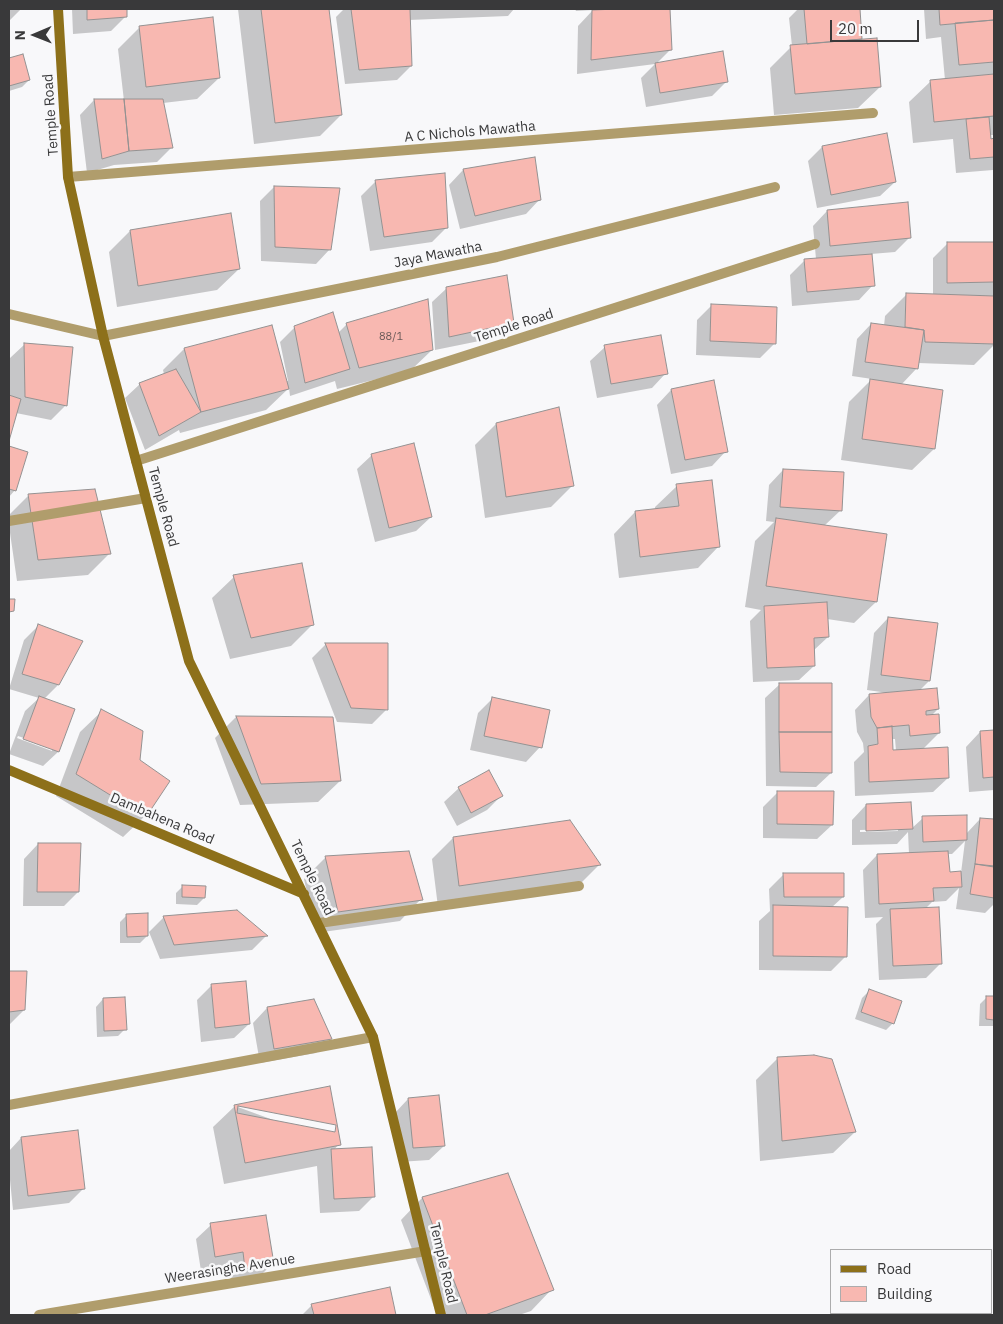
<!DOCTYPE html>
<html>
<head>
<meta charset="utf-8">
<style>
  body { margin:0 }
  #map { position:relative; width:1003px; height:1324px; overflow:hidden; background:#f8f8fa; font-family:"IBM Plex Sans",sans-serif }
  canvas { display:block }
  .frame { position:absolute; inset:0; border:10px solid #39393a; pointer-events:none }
  .legend { position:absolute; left:830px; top:1249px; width:162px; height:65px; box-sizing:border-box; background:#f8f8fa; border:1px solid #acacad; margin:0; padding:6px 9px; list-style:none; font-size:15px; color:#39393a }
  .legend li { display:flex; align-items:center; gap:10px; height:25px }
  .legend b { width:25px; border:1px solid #acacad }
  .north { position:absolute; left:10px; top:10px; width:50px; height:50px; -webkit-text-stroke:4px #f8f8fa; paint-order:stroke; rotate:269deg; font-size:14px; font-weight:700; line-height:20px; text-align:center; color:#39393a }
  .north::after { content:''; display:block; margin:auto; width:18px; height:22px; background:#39393a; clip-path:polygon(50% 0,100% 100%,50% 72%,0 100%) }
  .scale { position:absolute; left:830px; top:20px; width:89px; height:22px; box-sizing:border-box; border:2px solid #39393a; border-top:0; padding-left:6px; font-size:15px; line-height:18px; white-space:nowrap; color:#39393a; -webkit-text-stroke:4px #f8f8fa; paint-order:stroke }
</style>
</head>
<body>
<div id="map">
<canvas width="1003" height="1324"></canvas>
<div class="frame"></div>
<ul class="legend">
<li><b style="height:6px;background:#8d701a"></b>Road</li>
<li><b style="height:14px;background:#f8b8b1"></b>Building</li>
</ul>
<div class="north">N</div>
<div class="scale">20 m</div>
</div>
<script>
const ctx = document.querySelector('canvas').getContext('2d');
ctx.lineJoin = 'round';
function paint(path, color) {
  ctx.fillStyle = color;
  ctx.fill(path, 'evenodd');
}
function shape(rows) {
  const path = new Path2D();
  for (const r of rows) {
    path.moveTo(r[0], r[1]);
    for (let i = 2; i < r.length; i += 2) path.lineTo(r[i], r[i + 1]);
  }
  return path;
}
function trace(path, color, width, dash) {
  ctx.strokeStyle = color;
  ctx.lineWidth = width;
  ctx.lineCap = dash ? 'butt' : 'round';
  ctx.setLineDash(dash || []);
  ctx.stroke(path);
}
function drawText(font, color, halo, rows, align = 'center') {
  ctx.font = font + ' "IBM Plex Sans",sans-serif';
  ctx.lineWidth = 5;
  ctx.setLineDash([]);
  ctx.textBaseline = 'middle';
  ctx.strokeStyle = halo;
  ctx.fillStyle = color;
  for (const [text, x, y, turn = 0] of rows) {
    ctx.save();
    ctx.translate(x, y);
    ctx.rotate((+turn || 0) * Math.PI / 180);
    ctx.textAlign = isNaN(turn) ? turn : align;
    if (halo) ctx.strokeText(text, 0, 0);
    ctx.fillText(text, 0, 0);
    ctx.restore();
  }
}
paint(shape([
  [9,9,21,9,9,21],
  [72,9,125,9,126,16,111,31,73,34],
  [238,9,328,9,341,115,320,136,254,144],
  [344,9,514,9,508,16,409,20,411,66,397,80,345,84,336,17],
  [575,9,669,9,671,49,656,64,727,81,712,96,646,107,641,78,655,64,577,74,578,26,593,10,576,11],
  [798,9,858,9,861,38,859,41,880,87,858,108,774,115,770,68,792,46,789,18],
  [924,9,994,9,994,135,989,135,990,140,994,140,993,170,956,173,953,139,913,143,909,102,931,81,945,80,941,37,926,39],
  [140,27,219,78,197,99,163,103,172,147,157,162,114,165,87,173,80,115,94,100,124,101,118,49],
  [22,55,29,80,22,87,9,91,9,59],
  [822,147,895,182,880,196,817,208,808,161],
  [534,159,540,199,526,214,460,229,449,185,463,170],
  [376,181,447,227,432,242,370,251,361,196],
  [274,187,330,249,316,264,261,261,260,201],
  [827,211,910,237,895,252,871,254,873,285,859,300,792,306,790,275,805,260,816,259,813,226],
  [130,231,239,269,217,290,117,307,109,252],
  [994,243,994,345,974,365,918,363,917,368,901,385,934,449,912,470,841,460,849,402,872,379,852,376,857,339,871,324,884,326,885,316,906,295,933,296,933,258,947,244],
  [447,288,513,323,499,337,435,350,432,302],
  [712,305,774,344,760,358,696,355,697,320],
  [347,324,432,350,410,371,337,389,335,381,290,396,289,388,266,410,180,433,179,430,145,450,125,398,140,384,164,374,163,370,184,349,286,381,288,381,280,342,295,327,338,333],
  [25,344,66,405,51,420,16,413,9,436,10,358],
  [605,347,666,373,652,388,597,398,590,361],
  [671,390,726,451,712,466,671,474,657,405],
  [496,424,573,485,551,507,485,518,475,445],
  [9,448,27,453,15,490,9,497],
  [372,455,431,517,416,531,375,542,357,469],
  [783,470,841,510,824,526,876,602,854,623,827,619,828,637,813,651,814,666,799,680,753,682,750,621,761,610,745,607,755,541,774,522,766,521,769,485],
  [677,486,719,546,698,568,619,578,614,534,635,512,655,510,655,507],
  [29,495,109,554,88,575,17,581,9,526,9,515],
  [234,577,312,625,291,646,230,659,212,598],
  [888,618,929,681,919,691,938,709,931,716,939,733,923,749,948,778,933,792,855,796,854,762,864,752,863,743,857,732,855,710,869,695,888,693,867,690,874,633],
  [892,739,895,739,896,751,892,751],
  [38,626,58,685,44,699,73,709,58,752,43,766,9,754,25,711,39,698,9,689,24,640],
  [18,736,52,748,52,751,17,738],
  [326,644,386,710,372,724,337,722,312,658],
  [780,684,831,773,816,787,766,786,765,698],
  [492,699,540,747,526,762,470,750,478,713],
  [102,711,145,816,123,837,56,796,80,732],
  [236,717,332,718,340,781,318,802,240,805,215,738],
  [980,732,994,732,994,790,969,792,966,747],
  [459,788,501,796,487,810,457,826,444,802],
  [778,792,832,825,817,839,763,838,763,807],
  [910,804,911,829,923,818,966,834,980,819,994,821,994,904,985,913,956,909,959,888,946,901,932,902,925,909,940,964,926,978,879,980,876,924,883,917,865,918,863,870,877,855,909,854,908,832,897,844,852,845,852,820,866,805],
  [898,829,898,831,860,832,860,830],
  [965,841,961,873,949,873,947,854,952,854],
  [453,838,599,865,578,886,438,907,432,859],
  [38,844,78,892,64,906,23,906,24,859],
  [326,857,421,899,400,921,316,933,304,879],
  [784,874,843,897,831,908,846,956,831,971,759,970,759,921,770,911,769,889],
  [183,886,204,898,197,905,176,904,176,893],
  [237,911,266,936,252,950,160,959,149,932,164,917],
  [127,915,147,936,140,943,120,943,120,922],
  [9,972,25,972,24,1010,9,1025],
  [212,985,249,1024,234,1038,201,1042,197,1000],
  [869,991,893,1023,886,1030,855,1019,862,998],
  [987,997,994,998,994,1026,979,1026,980,1004],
  [103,999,125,1029,118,1036,97,1037,96,1007],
  [267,1008,330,1039,316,1053,260,1063,253,1023],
  [778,1058,855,1132,833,1153,760,1161,756,1080],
  [408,1099,444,1146,429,1160,399,1162,394,1114],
  [235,1106,339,1144,333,1151,374,1196,359,1211,320,1213,317,1166,224,1184,213,1127],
  [21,1138,83,1189,69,1203,13,1210,9,1170,9,1151],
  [422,1198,552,1289,531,1311,519,1315,437,1315,401,1220],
  [211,1225,272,1264,258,1278,231,1282,229,1266,201,1271,196,1239],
  [389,1289,395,1315,302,1315,312,1305]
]), '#0003');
const building = shape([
  [87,9,127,9,127,17,87,20,87,9],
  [261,9,329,9,342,115,275,123,261,9],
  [351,9,410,9,412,66,359,70,351,9],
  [618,9,670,9,672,50,591,60,592,10,618,9],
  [804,9,860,9,862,39,807,44,804,9],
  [939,9,994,9,994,20,940,25,939,9],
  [213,17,220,78,146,87,139,26,213,17],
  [994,20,994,62,959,65,955,23,994,20],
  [877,38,881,87,795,94,790,45,877,38],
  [723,51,728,82,660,93,655,63,723,51],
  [23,54,30,80,9,86,9,58,23,54],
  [994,74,994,116,934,122,930,80,994,74],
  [94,99,124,99,129,151,102,159,94,99],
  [124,99,163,99,173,148,129,151,124,99],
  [989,117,991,139,994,138,994,157,970,159,966,119,989,117],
  [887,133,896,182,831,195,822,146,887,133],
  [535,157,541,200,475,216,463,169,535,157],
  [445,173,448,228,384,237,375,180,445,173],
  [274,186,340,188,331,250,275,247,274,186],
  [908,202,911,238,830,246,827,210,908,202],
  [231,213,240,269,138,286,130,230,231,213],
  [947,242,994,242,994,282,947,283,947,242],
  [872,254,875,286,807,292,804,259,872,254],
  [507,275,514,323,449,337,446,287,507,275],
  [906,293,994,296,994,344,925,342,924,330,905,327,906,293],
  [428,299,433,350,359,368,346,323,428,299],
  [711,304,777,307,776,344,710,341,711,304],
  [333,312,350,369,305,383,294,326,333,312],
  [871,323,924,330,918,369,865,362,871,323],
  [272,325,289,389,201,412,184,348,272,325],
  [661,335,668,374,611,384,604,345,661,335],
  [24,343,73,347,67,406,25,397,24,343],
  [176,369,201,412,159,436,139,383,176,369],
  [870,379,943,390,935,449,862,439,870,379],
  [714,380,728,452,685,460,671,389,714,380],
  [9,395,21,399,9,441,9,395],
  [559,407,574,486,506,497,496,423,559,407],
  [414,443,432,517,389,528,371,454,414,443],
  [9,446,28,452,16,491,9,489,9,446],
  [783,469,844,472,842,511,780,507,783,469],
  [712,480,720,547,640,557,635,511,679,506,676,484,712,480],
  [95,489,111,554,38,560,28,494,95,489],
  [776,518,887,534,877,602,766,586,776,518],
  [302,563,314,625,251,638,233,575,302,563],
  [9,599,15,599,14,611,9,612,9,599],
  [827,602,829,637,814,638,815,666,767,668,764,606,827,602],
  [888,617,938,623,930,681,881,675,888,617],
  [38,624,83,641,59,685,22,674,38,624],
  [325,643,388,643,388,710,351,708,325,643],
  [779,683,832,683,832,732,779,732,779,683],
  [937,688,939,709,926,711,926,715,939,714,940,733,910,736,909,725,877,728,871,717,869,694,937,688],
  [39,696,75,709,59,752,23,739,39,696],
  [492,697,550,710,542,748,484,736,492,697],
  [101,709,143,731,140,760,170,781,146,817,76,774,101,709],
  [236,716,333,717,341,781,261,784,236,716],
  [892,726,893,750,948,747,949,778,869,782,868,746,878,744,877,728,892,726],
  [994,730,994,777,983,778,980,731,994,730],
  [779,732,832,732,832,773,780,772,779,732],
  [489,770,503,796,471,813,458,787,489,770],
  [777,791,834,791,833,825,777,824,777,791],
  [911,802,913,829,866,831,866,804,911,802],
  [967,815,967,840,923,842,922,816,967,815],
  [980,818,994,819,994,866,975,864,980,818],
  [570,820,601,865,459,886,453,837,570,820],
  [38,843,81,843,79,892,37,892,38,843],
  [409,851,423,900,338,912,325,856,409,851],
  [948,851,950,872,961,871,962,887,933,888,934,901,879,904,877,854,948,851],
  [975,864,994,867,994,898,970,894,975,864],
  [783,873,844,873,844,897,784,897,783,873],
  [182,885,206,886,205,898,182,897,182,885],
  [773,905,848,907,847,957,773,956,773,905],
  [939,907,942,964,893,966,890,909,939,907],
  [237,910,268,936,174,945,163,916,237,910],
  [148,913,148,936,127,937,126,914,148,913],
  [9,971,27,971,25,1010,9,1012,9,971],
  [246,981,250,1024,215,1028,211,984,246,981],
  [869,989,902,1001,894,1024,861,1012,869,989],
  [986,996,994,996,994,1020,986,1019,986,996],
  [125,997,127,1030,104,1031,103,998,125,997],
  [314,999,332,1039,274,1049,267,1007,314,999],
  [814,1055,832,1059,856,1132,782,1141,777,1057,814,1055],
  [330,1086,341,1145,245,1163,234,1105,330,1086],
  [439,1095,445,1146,413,1148,408,1098,439,1095],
  [238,1106,336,1125,335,1132,237,1113,238,1106],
  [78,1130,85,1189,28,1196,21,1137,78,1130],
  [372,1147,375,1197,334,1199,331,1149,372,1147],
  [508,1173,554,1290,485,1315,467,1315,422,1197,508,1173],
  [266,1215,274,1264,245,1269,243,1252,215,1257,210,1223,266,1215],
  [390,1287,396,1315,314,1315,311,1304,390,1287]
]);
paint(building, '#f8b8b1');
trace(building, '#949292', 1);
trace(shape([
  [68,177,873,113],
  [9,314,103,336,497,257,775,187],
  [136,461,815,244],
  [9,521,146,498],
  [319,923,579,886],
  [9,1105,373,1037],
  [39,1315,426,1251]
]), '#b09d6c', 10);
trace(shape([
  [58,9,68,177,103,336,189,661,373,1037,441,1315],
  [9,770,304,894]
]), '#8d701a', 10);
drawText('11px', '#695958', null, [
  ["88/1",391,337]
]);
drawText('14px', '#39393a', '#f8f8fa', [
  ["Temple Road",51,115,-94],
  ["A C Nichols Mawatha",470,132,-5],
  ["Jaya Mawatha",438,255,-11],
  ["Temple Road",514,326,-18],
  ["Temple Road",163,507,75],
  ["Dambahena Road",162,819,23],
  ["Temple Road",312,878,64],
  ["Temple Road",443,1263,77],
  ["Weerasinghe Avenue",230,1269,-9]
]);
</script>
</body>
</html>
